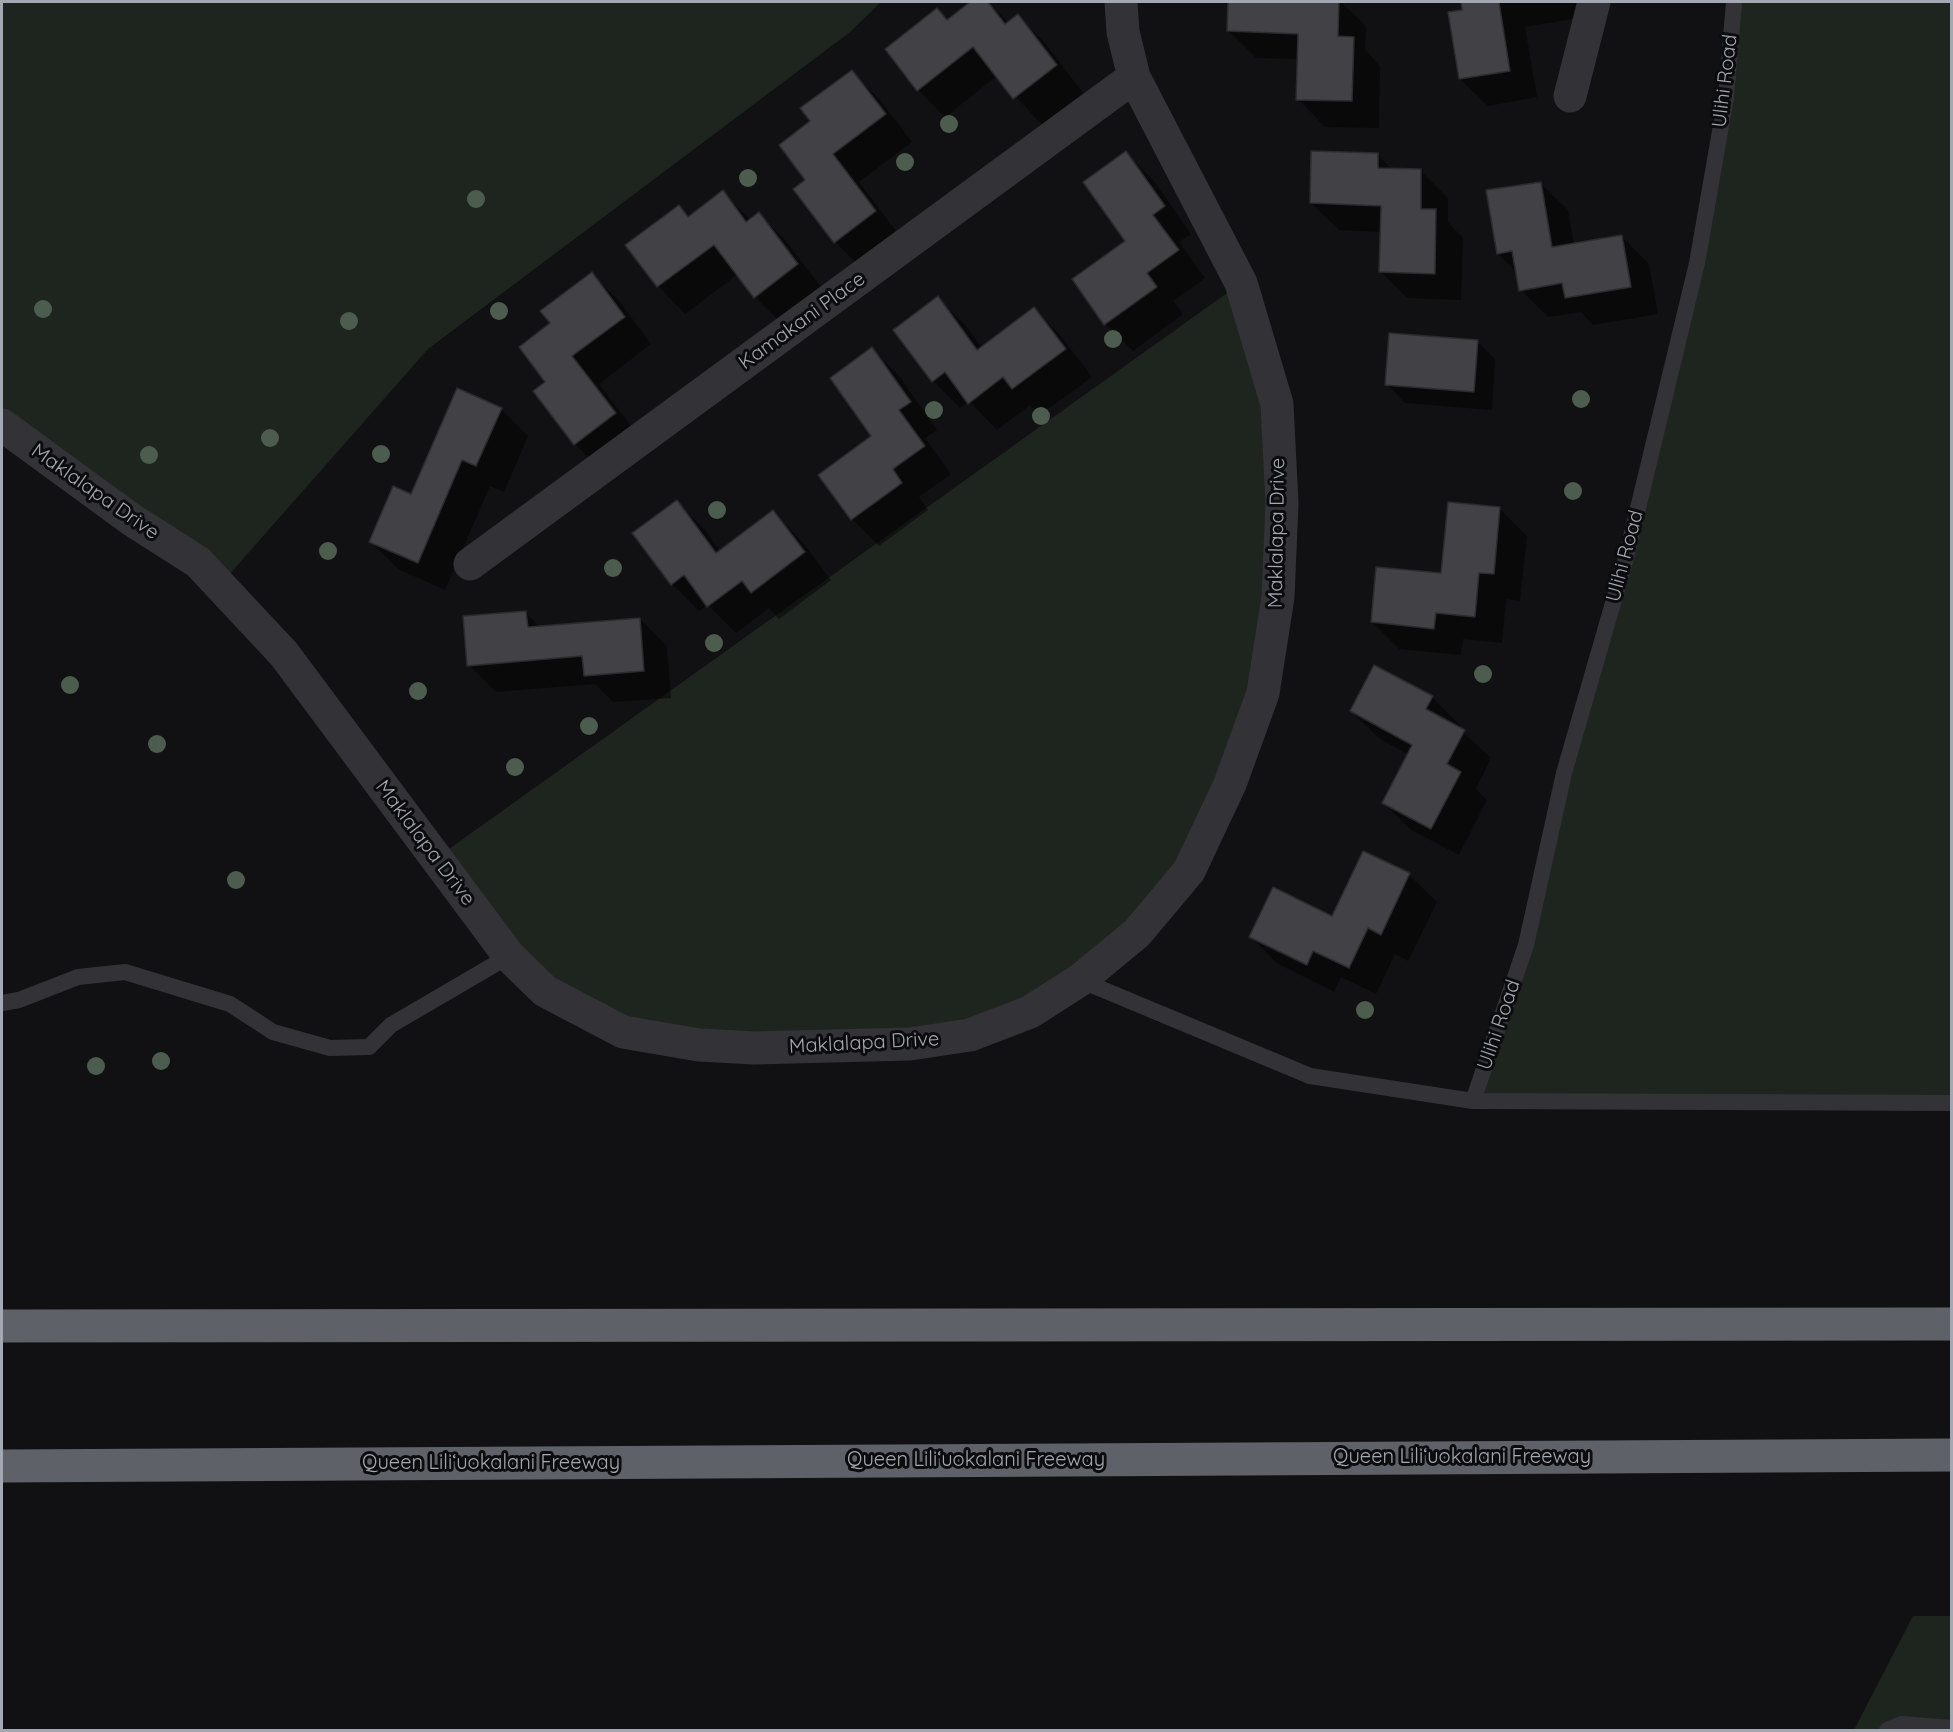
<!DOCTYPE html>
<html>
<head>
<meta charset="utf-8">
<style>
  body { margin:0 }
  #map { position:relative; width:1953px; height:1732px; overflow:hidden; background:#111113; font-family:Quicksand,sans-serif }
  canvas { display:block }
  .frame { position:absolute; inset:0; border:3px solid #a4a8b2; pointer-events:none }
</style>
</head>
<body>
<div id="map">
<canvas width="1953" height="1732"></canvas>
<div class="frame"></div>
</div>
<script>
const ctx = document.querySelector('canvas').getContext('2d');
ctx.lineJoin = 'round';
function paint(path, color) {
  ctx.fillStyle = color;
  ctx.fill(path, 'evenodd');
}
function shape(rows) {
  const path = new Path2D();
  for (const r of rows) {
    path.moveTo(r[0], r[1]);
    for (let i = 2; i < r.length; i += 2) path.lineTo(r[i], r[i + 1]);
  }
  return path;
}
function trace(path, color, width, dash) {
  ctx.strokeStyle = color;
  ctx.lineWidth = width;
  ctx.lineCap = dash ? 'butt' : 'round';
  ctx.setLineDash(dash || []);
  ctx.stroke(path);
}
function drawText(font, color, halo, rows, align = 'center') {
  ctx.font = font + ' Quicksand,sans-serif';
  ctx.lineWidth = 6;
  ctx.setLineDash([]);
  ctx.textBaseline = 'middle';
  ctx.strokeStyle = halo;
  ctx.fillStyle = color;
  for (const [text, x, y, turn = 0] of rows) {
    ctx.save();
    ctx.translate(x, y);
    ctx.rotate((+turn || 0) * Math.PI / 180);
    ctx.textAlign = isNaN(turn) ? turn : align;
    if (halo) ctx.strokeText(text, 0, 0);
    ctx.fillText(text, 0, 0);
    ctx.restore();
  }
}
paint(shape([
  [2,2,881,2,850,32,428,349,220,585,2,425],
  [1734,2,1951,2,1951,1103,1473,1101,1526,945,1697,263],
  [1241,283,1263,343,1278,597,1189,871,1030,1012,754,1048,580,1010,435,859],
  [1913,1616,1951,1616,1951,1730,1854,1730]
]), '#1e251f');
paint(shape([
  [973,2,988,2,1009,23,1018,16,1045,43,1083,93,1042,125,997,76,945,117,918,90,937,10,948,21],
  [1229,2,1341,2,1366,26,1365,50,1380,66,1379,128,1325,127,1298,99,1299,59,1256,58,1229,31],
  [1462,2,1588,2,1590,16,1525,27,1537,97,1488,106,1460,79],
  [852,72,879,99,912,142,859,182,902,239,862,269,835,242,807,180,812,121],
  [1126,153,1153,180,1191,234,1179,242,1205,278,1173,301,1183,314,1133,351,1106,324,1127,241],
  [1378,155,1393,170,1421,171,1448,198,1448,222,1463,238,1461,300,1407,298,1380,271,1381,232,1339,230,1311,203],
  [1540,183,1568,210,1574,245,1622,237,1649,264,1658,314,1593,325,1581,312,1548,317,1521,290,1518,273,1498,254],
  [723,192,751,221,759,214,786,241,824,291,782,324,755,297,738,274,685,314,658,286,627,245,679,207,689,217],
  [592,274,619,301,651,344,599,384,642,441,602,471,575,444,547,383,552,324],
  [938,298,965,325,982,348,1034,309,1061,336,1092,377,1040,415,1030,405,997,430,969,401,960,408,933,381],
  [1477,341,1495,359,1492,410,1405,403,1387,384],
  [872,349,899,376,937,430,925,438,951,474,919,497,928,510,879,546,852,519,873,436],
  [501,409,528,436,504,492,490,486,445,590,398,569,371,542,411,496],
  [677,502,704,529,720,551,773,512,800,539,831,580,779,619,769,608,736,633,708,605,699,611,672,584],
  [1499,508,1527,536,1520,601,1506,599,1502,643,1463,639,1461,655,1399,649,1372,622,1443,575],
  [526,613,540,627,640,619,667,646,671,698,613,702,595,684,496,692,469,665],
  [1374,667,1432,697,1460,725,1458,728,1491,758,1476,789,1487,800,1459,855,1411,830,1384,803,1409,755,1379,738,1351,711],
  [1363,853,1409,875,1437,902,1408,961,1395,954,1376,994,1341,977,1334,992,1278,964,1251,937,1333,918]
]), '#0007');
const building = shape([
  [970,2,988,2,1005,24,1018,14,1057,65,1013,99,973,47,917,91,885,49,937,8,947,20,970,2],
  [1228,2,1339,2,1338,36,1354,37,1352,101,1296,100,1298,34,1227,31,1228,2],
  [1461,2,1499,2,1510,71,1459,79,1448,12,1462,10,1461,2],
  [852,70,886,114,833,154,876,211,834,243,793,189,805,180,779,145,810,121,800,108,852,70],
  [1126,151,1165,206,1153,215,1179,250,1147,273,1157,287,1104,325,1072,279,1125,241,1083,182,1126,151],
  [1311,151,1378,153,1378,168,1421,169,1421,209,1436,209,1435,274,1379,272,1381,206,1310,203,1311,151],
  [1541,182,1552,247,1622,235,1631,287,1565,298,1562,283,1519,291,1512,251,1497,254,1486,190,1541,182],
  [723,190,746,222,759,212,798,264,754,298,714,245,657,287,625,245,679,205,688,217,723,190],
  [592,272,625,317,572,356,616,413,574,445,533,391,545,382,519,347,550,323,540,311,592,272],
  [938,296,977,350,1034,307,1066,349,1012,389,1003,377,968,404,945,372,932,382,893,330,938,296],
  [1389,333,1478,340,1474,392,1385,385,1389,333],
  [872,347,911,402,899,410,925,446,893,469,902,483,851,520,818,475,871,436,830,378,872,347],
  [457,388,502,408,476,466,462,460,418,563,369,542,393,486,411,494,457,388],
  [677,500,716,553,773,510,805,552,751,593,742,581,707,607,684,575,671,585,632,533,677,500],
  [1448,502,1500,507,1494,574,1479,573,1475,617,1436,613,1434,629,1371,622,1376,567,1441,573,1448,502],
  [526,611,528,627,640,618,644,671,584,676,582,656,467,666,463,616,526,611],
  [1374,665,1433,696,1426,709,1465,730,1447,764,1461,772,1431,829,1382,803,1412,745,1350,711,1374,665],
  [1363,851,1410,873,1381,935,1368,928,1349,968,1313,951,1307,965,1249,937,1273,887,1332,916,1363,851]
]);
paint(building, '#414146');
trace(building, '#2c2b2e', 1.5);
trace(shape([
  [1080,980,1310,1076,1473,1101,1952,1103],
  [2,1003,19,1000,78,977,125,972,230,1004,273,1032,330,1048,369,1047,391,1025,509,956],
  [1473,1101,1526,945,1564,773,1626,558,1697,263,1726,97,1734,2],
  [1887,1730,1902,1724,1952,1728]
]), '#333337', 16);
trace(shape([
  [1570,96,1594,2],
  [2,425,132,520,198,562,284,654,509,956,545,991,623,1032,699,1045,754,1048,910,1044,970,1035,1030,1012,1080,980,1137,933,1189,871,1230,784,1263,693,1278,597,1282,503,1277,404,1241,283,1134,77,1123,32,1121,2],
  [470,564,1134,77]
]), '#333337', 33);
trace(shape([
  [2,1326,1952,1324],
  [2,1466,1952,1455]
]), '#5f6168', 33);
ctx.fillStyle = '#4c5d4f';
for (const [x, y] of [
  [949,124],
  [905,162],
  [748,178],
  [476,199],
  [43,309],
  [499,311],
  [349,321],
  [1113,339],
  [1581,399],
  [934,410],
  [1041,416],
  [270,438],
  [381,454],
  [149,455],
  [1573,491],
  [717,510],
  [328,551],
  [613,568],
  [714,643],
  [1483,674],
  [70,685],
  [418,691],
  [589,726],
  [157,744],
  [515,767],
  [236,880],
  [1365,1010],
  [161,1061],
  [96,1066]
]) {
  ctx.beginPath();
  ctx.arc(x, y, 9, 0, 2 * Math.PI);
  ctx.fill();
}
drawText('20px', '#a4a8b2', '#0c0c0e', [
  ["Ulihi Road",1725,81,-83],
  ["Kamakani Place",802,321,-36],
  ["Maklalapa Drive",95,492,35],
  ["Maklalapa Drive",1277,533,-89],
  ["Ulihi Road",1625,556,-75],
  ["Maklalapa Drive",425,843,53],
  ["Ulihi Road",1499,1025,-71],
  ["Maklalapa Drive",864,1043,-3],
  ["Queen Liliʻuokalani Freeway",1462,1457],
  ["Queen Liliʻuokalani Freeway",976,1460],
  ["Queen Liliʻuokalani Freeway",491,1463]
]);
</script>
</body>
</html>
